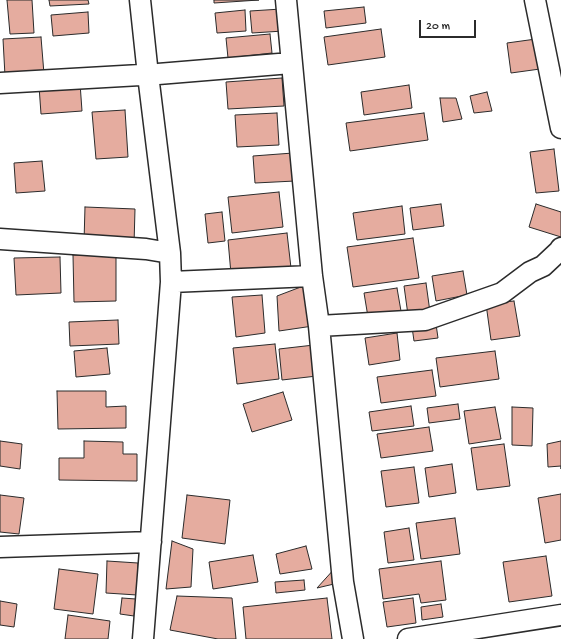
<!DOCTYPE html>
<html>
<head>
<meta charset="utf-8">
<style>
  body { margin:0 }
  #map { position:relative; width:561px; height:639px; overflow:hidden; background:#fff; font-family:"Gochi Hand",sans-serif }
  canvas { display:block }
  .scale { position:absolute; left:419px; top:20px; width:57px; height:18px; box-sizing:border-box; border:2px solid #2b2b2b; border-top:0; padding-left:5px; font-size:12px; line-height:14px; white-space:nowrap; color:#2b2b2b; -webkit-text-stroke:3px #fff; paint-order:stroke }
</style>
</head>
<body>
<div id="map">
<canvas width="561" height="639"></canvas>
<div class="scale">20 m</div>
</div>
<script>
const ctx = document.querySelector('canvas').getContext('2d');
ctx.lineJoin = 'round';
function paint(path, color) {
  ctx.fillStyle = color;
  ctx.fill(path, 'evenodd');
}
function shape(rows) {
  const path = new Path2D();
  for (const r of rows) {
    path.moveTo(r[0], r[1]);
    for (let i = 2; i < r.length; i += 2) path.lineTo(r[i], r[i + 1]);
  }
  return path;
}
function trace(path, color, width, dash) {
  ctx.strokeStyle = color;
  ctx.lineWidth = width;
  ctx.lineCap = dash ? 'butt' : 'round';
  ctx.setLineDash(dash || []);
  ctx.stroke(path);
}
const building = shape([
  [7,0,32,0,34,33,10,34,7,0],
  [49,0,88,0,89,4,50,6,49,0],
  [214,0,259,0,214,3,214,0],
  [364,7,366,23,326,28,324,11,364,7],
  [297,8,299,30,252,33,250,11,297,8],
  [245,10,246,31,217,33,215,13,245,10],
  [88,12,89,33,53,36,51,15,88,12],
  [381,29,385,57,328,65,324,37,381,29],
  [270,34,272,53,228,58,226,38,270,34],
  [41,37,44,74,5,76,3,39,41,37],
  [536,39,540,69,511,73,507,43,536,39],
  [282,78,284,106,228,109,226,82,282,78],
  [80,83,82,111,41,114,39,86,80,83],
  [409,85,412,108,364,115,361,92,409,85],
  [487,92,492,111,474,113,470,96,487,92],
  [440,98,456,98,462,119,443,122,440,98],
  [125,110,128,157,96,159,92,112,125,110],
  [277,113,279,145,237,147,235,115,277,113],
  [424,113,428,140,350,151,346,123,424,113],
  [554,149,559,191,536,193,530,152,554,149],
  [293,153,295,181,255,183,253,156,293,153],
  [42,161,45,191,16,193,14,163,42,161],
  [279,192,283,227,232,233,228,197,279,192],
  [441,204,444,226,413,230,410,208,441,204],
  [536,204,561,212,561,237,529,227,536,204],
  [402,206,405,234,357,240,353,213,402,206],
  [85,207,135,209,134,245,84,242,85,207],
  [222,212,225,241,208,243,205,214,222,212],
  [287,233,291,268,231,274,228,240,287,233],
  [413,238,419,278,353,287,347,247,413,238],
  [73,255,116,255,116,301,74,302,73,255],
  [60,257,61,293,16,295,14,258,60,257],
  [463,271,467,295,436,301,432,276,463,271],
  [426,283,430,312,408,315,404,286,426,283],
  [306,285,313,326,279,331,277,296,306,285],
  [397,288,401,311,368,317,364,293,397,288],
  [262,295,265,333,236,337,232,297,262,295],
  [514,301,520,336,491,340,486,304,514,301],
  [118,320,119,344,70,346,69,322,118,320],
  [436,324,438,338,414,341,412,327,436,324],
  [397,333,400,360,369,365,365,338,397,333],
  [275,344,279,379,237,384,233,348,275,344],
  [314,345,317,376,282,380,279,349,314,345],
  [107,348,110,374,76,377,74,351,107,348],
  [495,351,499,379,440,387,436,358,495,351],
  [432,370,436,396,381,403,377,377,432,370],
  [57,391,106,391,106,407,126,406,126,428,58,429,57,391],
  [283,392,292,420,252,432,243,404,283,392],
  [458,404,460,419,429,423,427,408,458,404],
  [411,406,414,426,372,431,369,412,411,406],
  [495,407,501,439,469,444,464,411,495,407],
  [512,407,533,408,532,446,512,445,512,407],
  [429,427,433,451,381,458,377,434,429,427],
  [0,441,22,444,20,469,0,466,0,441],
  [84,441,123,442,123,454,137,454,137,481,59,480,59,458,84,458,84,441],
  [561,441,561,469,561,466,548,467,547,444,561,441],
  [504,444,510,486,477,490,471,448,504,444],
  [452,464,456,493,429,497,425,468,452,464],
  [414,467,419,503,386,507,381,471,414,467],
  [561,494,561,540,545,543,538,498,561,494],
  [0,495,24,498,19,534,0,532,0,495],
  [187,495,230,500,225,544,182,538,187,495],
  [455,518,460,554,421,559,416,523,455,518],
  [409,528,414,560,388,563,384,532,409,528],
  [172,541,193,549,191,587,166,589,172,541],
  [306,546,312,569,280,574,276,554,306,546],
  [253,555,258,582,213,589,209,562,253,555],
  [546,556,552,596,509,602,503,562,546,556],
  [107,561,138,563,137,595,106,593,107,561],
  [441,561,446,600,421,603,419,594,383,599,379,569,441,561],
  [336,567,334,584,317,588,336,567],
  [59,569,98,574,93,614,54,609,59,569],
  [304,580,305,590,276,593,275,582,304,580],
  [177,596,232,598,236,639,218,639,170,630,177,596],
  [122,598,136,599,134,616,120,614,122,598],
  [327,598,332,639,246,639,243,607,327,598],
  [413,598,416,623,387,627,383,602,413,598],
  [0,601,17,604,14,627,0,625,0,601],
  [441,604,443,617,422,620,421,607,441,604],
  [68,615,110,621,108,639,65,639,68,615]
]);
paint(building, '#e5ac9f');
trace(building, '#2b2b2b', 1);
const minor = shape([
  [140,0,148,75,170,253,171,282,143,639],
  [286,0,312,276,319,326,343,582,353,639],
  [535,0,561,128],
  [0,83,158,74,291,63],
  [0,239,146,249,170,253],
  [171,282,312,276],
  [319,326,425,320,502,293,530,272,543,266,559,251,561,248],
  [0,547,151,542],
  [408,639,561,615]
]);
trace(minor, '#2b2b2b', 23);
trace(minor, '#fff', 20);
</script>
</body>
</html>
